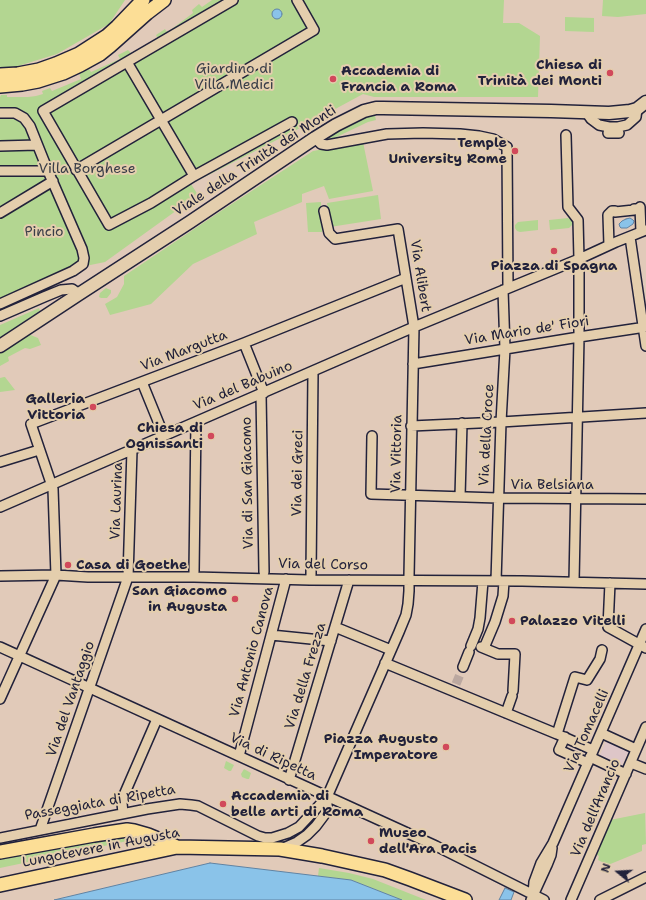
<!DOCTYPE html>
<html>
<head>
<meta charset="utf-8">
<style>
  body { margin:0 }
  #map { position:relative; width:646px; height:900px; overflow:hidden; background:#e1cab9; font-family:"Shantell Sans",sans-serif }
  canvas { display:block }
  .north { position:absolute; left:598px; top:852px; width:40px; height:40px; -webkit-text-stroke:3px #e4cead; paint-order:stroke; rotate:288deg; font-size:11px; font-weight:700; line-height:16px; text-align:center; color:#22223b }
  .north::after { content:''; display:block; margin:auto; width:14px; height:18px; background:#22223b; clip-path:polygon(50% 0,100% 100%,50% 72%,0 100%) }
</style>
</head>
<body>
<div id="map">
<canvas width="646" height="900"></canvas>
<div class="north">N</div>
</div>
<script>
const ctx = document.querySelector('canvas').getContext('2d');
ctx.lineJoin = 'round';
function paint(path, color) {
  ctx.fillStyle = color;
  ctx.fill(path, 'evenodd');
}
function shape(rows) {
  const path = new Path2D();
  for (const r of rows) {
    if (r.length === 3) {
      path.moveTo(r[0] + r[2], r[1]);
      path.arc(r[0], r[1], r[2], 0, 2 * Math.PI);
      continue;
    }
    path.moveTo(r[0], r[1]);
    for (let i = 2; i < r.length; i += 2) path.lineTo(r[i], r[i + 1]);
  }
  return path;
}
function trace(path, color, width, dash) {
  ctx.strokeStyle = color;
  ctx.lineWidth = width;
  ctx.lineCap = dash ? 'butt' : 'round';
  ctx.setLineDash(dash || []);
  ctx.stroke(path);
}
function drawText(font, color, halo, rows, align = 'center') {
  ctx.font = font + ' "Shantell Sans",sans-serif';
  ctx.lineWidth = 4;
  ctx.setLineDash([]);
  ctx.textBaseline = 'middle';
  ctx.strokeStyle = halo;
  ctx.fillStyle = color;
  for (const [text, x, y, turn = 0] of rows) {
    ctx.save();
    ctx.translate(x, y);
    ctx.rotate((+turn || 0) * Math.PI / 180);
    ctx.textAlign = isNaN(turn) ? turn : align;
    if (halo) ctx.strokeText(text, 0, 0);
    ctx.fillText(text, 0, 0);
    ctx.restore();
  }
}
paint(shape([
  [606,741,629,751,621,767,599,757]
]), '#dec6c8');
paint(shape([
  [0,0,125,0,109,24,57,54,15,67,0,67],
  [212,0,504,0,503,23,519,23,540,36,538,97,374,97,363,94,302,127,191,184,198,195,105,262,66,270,0,300,0,97,1,95,7,95,7,97,28,97,36,96,43,94,42,91,50,88,52,91,81,79,79,73,89,69,91,72,120,59,118,55,128,50,131,53,158,39,156,35,165,29,166,31,169,31,193,13,192,10,199,4,202,7],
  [603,0,646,0,646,14,618,17,602,16],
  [565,17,594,18,594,32,565,31],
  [374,112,376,120,368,122,326,142,323,141,321,137],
  [363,142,373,191,329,199,324,186,302,194,302,202,254,222,257,234,193,264,151,304,110,315,105,304,117,297,124,284,124,276,221,211,313,151],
  [378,195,381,219,330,227,327,203],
  [321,202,322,232,308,232,306,203],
  [568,218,571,220,572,222,572,225,569,228,550,230,549,220],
  [538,220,538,230,520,232,517,231,515,228,515,225,518,222],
  [106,288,108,289,111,290,111,293,107,298,101,298,99,297,100,293],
  [39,308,40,311,0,338,0,325],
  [28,334,38,338,41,345,30,349,25,348,8,357,9,361,0,366,0,353],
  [4,377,5,377,15,390,0,392,0,378],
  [226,761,234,765,231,771,229,771,224,768],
  [244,769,251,773,249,779,247,779,242,777,241,774],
  [645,813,646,844,642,845,642,851,608,865,598,860,599,856,595,854,610,820],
  [134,833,137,839,0,868,0,854],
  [319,868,349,873,373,879,426,900,402,900,351,880,318,876]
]), '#b3d691');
const water = shape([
  [277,14,5],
  [626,219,630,218,633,220,634,221,633,224,627,228,621,228,620,227,619,224,622,221,626,219],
  [210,863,351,880,402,900,54,900,210,863],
  [505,888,514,892,511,900,499,900,505,888]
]);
paint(water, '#8ac3e9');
trace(water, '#6083a3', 1);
trace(shape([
  [456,684,463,667]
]), '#bba8a0', 9, [9, 4.5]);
const street = shape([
  [233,0,43,111,109,225,151,203,194,176,292,122],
  [127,62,194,176],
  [586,112,591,119,599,125,609,127,618,127,627,125,636,117,637,109],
  [0,113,15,113,24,118,30,126,48,171,82,249,84,258,83,264,73,271,0,304],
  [608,133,619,133],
  [566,135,568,207,578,220,579,259,579,337,574,582],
  [315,138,321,144,327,145,387,134,423,133,460,134,479,136,493,139,507,147,508,288],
  [0,146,37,145],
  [76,170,314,30,297,0],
  [0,171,48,171],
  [640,207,641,232],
  [0,213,53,181],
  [630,237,646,346],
  [609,245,608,215,612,211,615,211,615,212,634,210,634,209,636,209,640,212],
  [0,316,44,297,61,290,72,289,79,294],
  [244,343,264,393],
  [413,364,579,337,646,327],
  [142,382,164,436],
  [261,394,264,572],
  [411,426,501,422,646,413],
  [372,436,371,494,498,498,646,499],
  [0,462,39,450],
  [460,497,462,423],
  [0,507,414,327,579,259,616,242,646,230],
  [194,572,196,422],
  [311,575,313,372],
  [0,576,56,575,88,577,194,577,310,580,522,581,646,584],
  [496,581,501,422,505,349,503,290],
  [610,583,608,627,646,648],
  [335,627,391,650],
  [271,635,331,641],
  [471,646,478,629,480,618,483,581],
  [0,647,436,846,544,900],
  [481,647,498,654,515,654,513,691],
  [484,648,495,622,503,596,504,581],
  [385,663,557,734,593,750],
  [463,667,469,652],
  [0,699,56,575,53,489,31,424,244,343,406,278],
  [506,713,512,696],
  [601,733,636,749],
  [557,734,575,677,587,680,600,659,602,650],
  [565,737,559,750,588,763],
  [239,756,286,579],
  [590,757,626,774],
  [631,763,646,769],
  [289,780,349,580],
  [123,813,122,803,124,795,157,719],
  [40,830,128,577,132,450],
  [0,838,147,809,180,804,191,805,198,806,258,836,265,838,272,838,288,833,299,827,327,797,399,632,406,615,408,604,409,591,409,576,414,327,398,229,335,239,329,233,324,211],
  [281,849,297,842,307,835,316,826,325,814,327,806,327,797],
  [533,894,534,882,541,863,553,843,646,629],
  [531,900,547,865,551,855,552,848],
  [571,900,646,727],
  [600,900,646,877]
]);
const secondary = shape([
  [0,346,79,294,190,222,315,138,336,125,364,111,376,108,383,108,551,111,609,113,630,111,637,109,646,102]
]);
const primary = shape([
  [0,75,18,74,39,70,56,64,79,54,107,36,117,27,143,0],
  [0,86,22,84,38,81,63,73,80,65,100,54,110,46,147,13,164,0],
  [0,852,94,835,127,830,134,831,148,835,177,847],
  [0,885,177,847,280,849,322,856,385,870,410,879,465,900]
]);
trace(street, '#22223b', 12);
trace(secondary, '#22223b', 15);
trace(primary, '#22223b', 16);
trace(street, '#e4cead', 9);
trace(secondary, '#e4cead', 12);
trace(primary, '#fcde96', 13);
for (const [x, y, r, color] of [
  [610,73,4,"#d1495b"],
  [333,79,4,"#d1495b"],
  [515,151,4,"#d1495b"],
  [554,251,4,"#d1495b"],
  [93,407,4,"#d1495b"],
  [211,436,4,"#d1495b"],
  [68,565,4,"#d1495b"],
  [235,599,4,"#d1495b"],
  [512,621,4,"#d1495b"],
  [446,747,4,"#d1495b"],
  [223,804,4,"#d1495b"],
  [371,841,4,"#d1495b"]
]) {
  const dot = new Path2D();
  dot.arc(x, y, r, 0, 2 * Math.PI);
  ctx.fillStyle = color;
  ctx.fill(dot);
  trace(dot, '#e4cead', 1.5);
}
drawText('bold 14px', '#22223b', '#e4cead', [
  ["Chiesa di",602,65],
  ["Trinità dei Monti",602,81],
  ["Accademia di",341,71,"left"],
  ["Francia a Roma",341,87,"left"],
  ["Temple",507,143],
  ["University Rome",507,159],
  ["Piazza di Spagna",554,266,"center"],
  ["Galleria",85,399],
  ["Vittoria",85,415],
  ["Chiesa di",203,428],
  ["Ognissanti",203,444],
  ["Casa di Goethe",76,565,"left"],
  ["San Giacomo",227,591],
  ["in Augusta",227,607],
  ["Palazzo Vitelli",520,621,"left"],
  ["Piazza Augusto",438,739],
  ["Imperatore",438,755],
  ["Accademia di",231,796,"left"],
  ["belle arti di Roma",231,812,"left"],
  ["Museo",379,833,"left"],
  ["dell'Ara Pacis",379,849,"left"]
], 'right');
drawText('14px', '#383d48', '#e4cead', [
  ["Giardino di",234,69],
  ["Villa Medici",234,85],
  ["Villa Borghese",87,169],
  ["Pincio",44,232]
]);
drawText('14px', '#22223b', '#e4cead', [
  ["Viale della Trinità dei Monti",255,161,-33],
  ["Via Alibert",420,276,81],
  ["Via Mario de' Fiori",527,331,-9],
  ["Via Margutta",184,351,-21],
  ["Via del Babuino",243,386,-23],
  ["Via della Croce",487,435,-87],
  ["Via Vittoria",397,454,-89],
  ["Via dei Greci",298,473,-89],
  ["Via di San Giacomo",248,483,-91],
  ["Via Belsiana",552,485],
  ["Via Laurina",117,501,-88],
  ["Via del Corso",323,565,1],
  ["Via Antonio Canova",252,652,-75],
  ["Via della Frezza",306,676,-73],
  ["Via del Vantaggio",71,699,-71],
  ["Via Tomacelli",587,731,-66],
  ["Via di Ripetta",273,757,25],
  ["Passeggiata di Ripetta",100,803,-10],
  ["Via dell'Arancio",596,808,-67],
  ["Lungotevere in Augusta",101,848,-11]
]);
</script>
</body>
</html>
